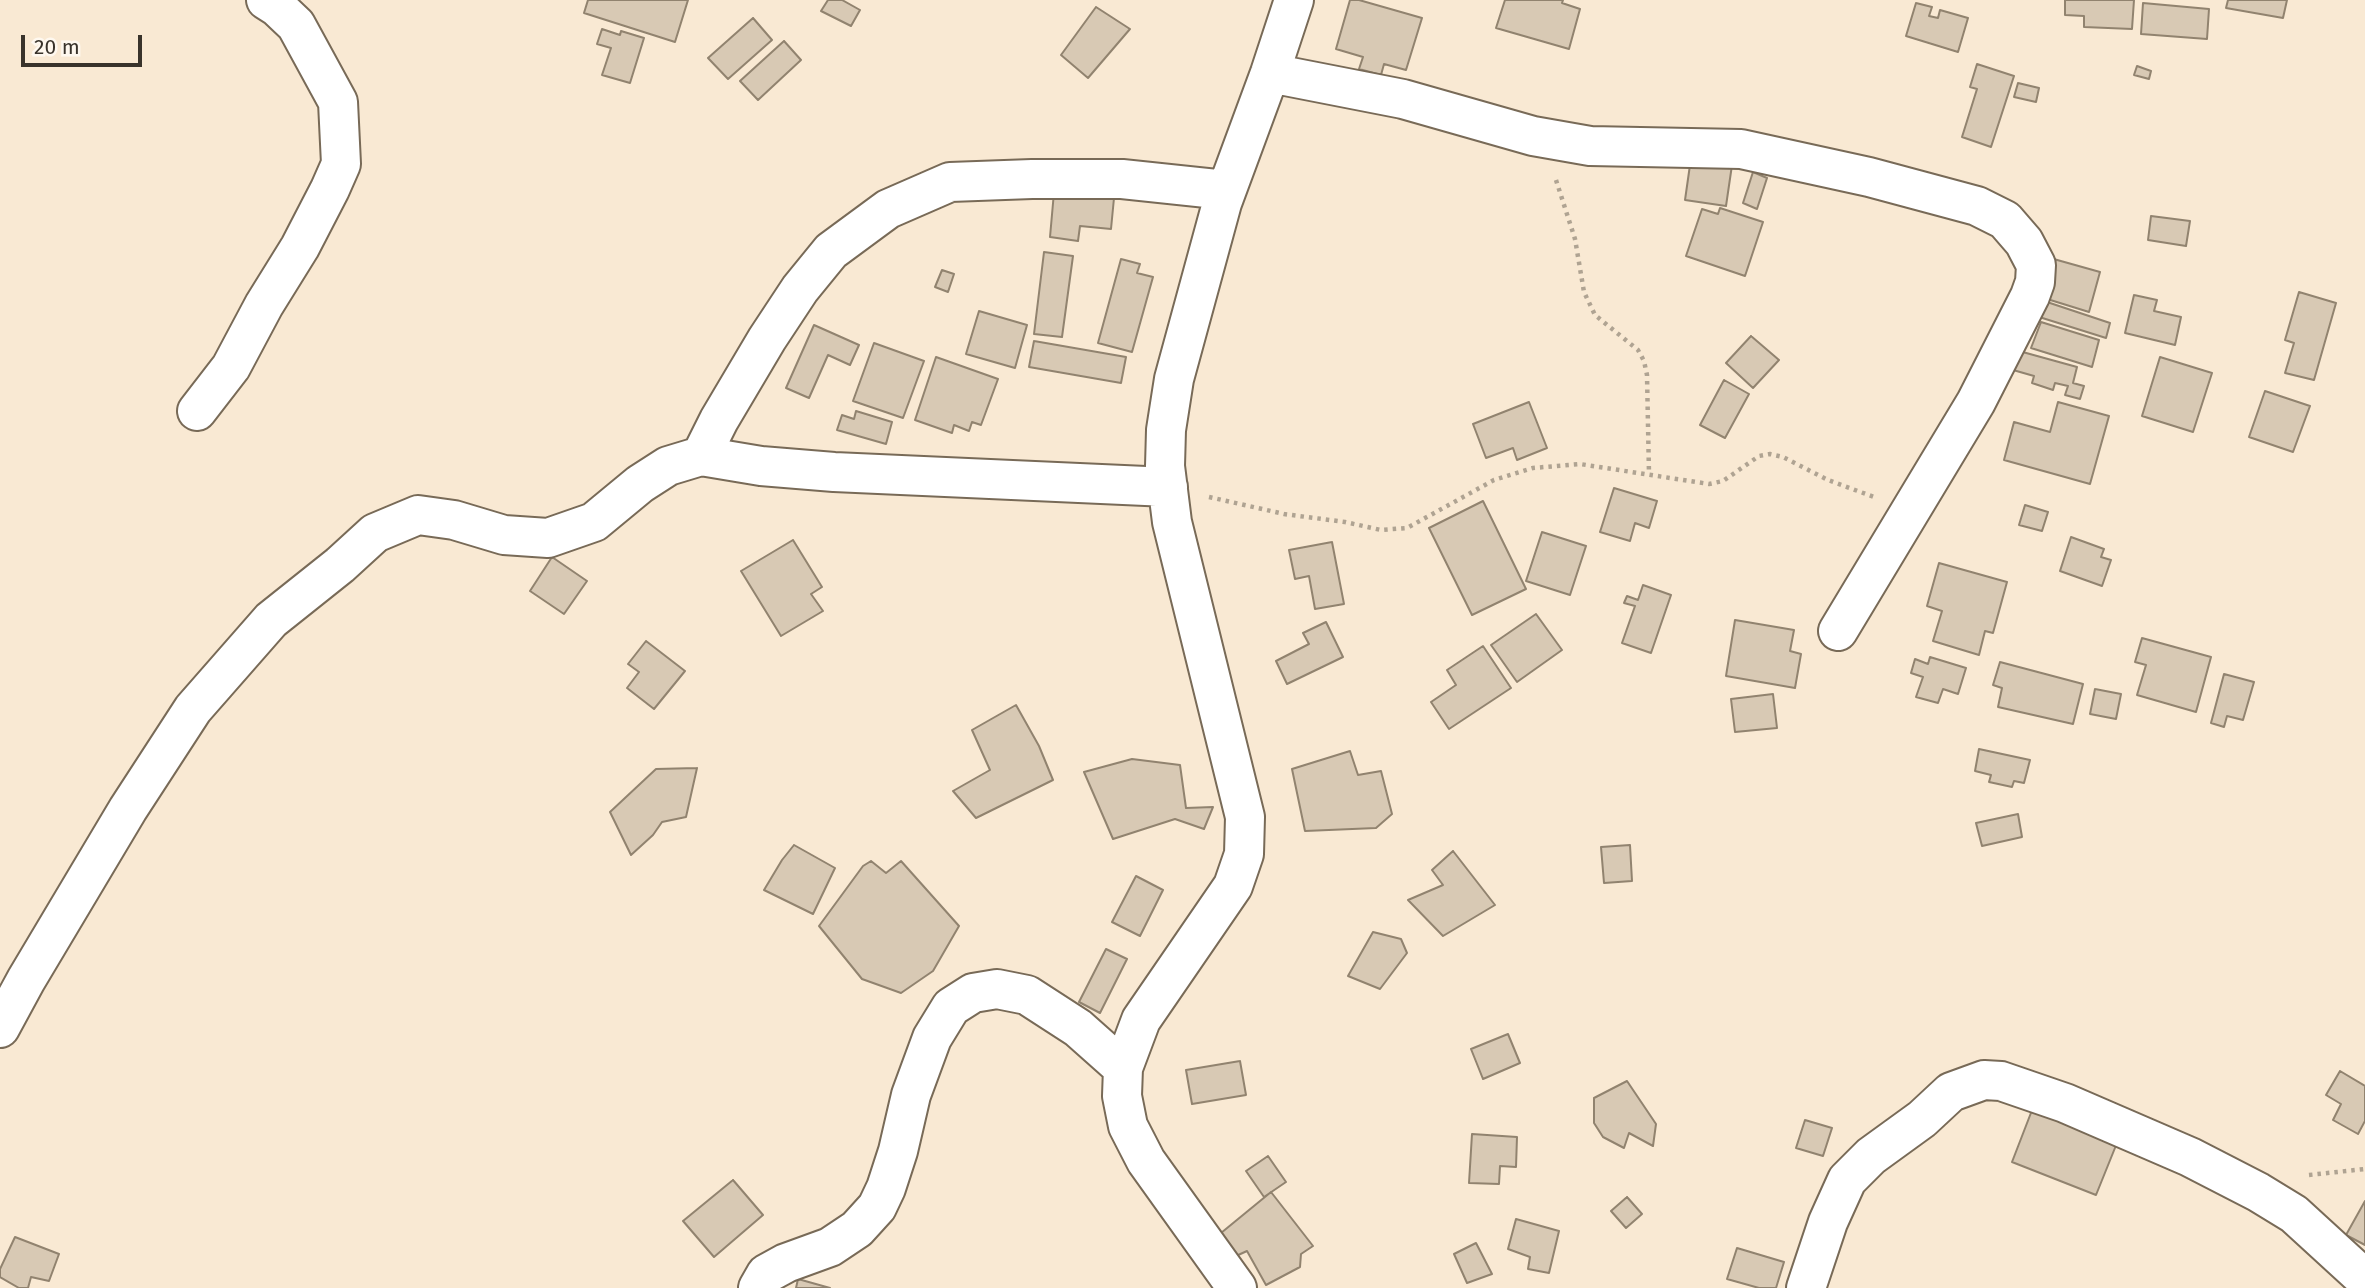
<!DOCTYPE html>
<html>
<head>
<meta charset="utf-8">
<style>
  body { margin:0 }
  #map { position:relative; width:2365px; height:1288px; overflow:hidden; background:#f9e9d3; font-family:"Fira Sans",sans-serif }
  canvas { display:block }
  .scale { position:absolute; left:21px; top:35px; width:121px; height:32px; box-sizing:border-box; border:4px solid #39332b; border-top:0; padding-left:9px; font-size:21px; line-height:24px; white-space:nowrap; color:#39332b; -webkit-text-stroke:5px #fef8ef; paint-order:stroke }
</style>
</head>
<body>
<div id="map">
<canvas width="2365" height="1288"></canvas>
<div class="scale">20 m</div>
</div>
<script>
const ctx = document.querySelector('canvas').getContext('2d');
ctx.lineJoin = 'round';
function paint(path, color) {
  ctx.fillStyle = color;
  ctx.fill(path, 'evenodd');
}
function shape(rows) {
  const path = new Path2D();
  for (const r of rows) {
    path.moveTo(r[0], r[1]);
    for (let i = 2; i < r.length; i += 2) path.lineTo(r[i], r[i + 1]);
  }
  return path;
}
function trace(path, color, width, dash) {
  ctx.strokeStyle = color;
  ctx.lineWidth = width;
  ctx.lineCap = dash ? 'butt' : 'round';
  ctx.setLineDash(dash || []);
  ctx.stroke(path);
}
const building = shape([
  [588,0,688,0,675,42,584,13,588,0],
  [828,0,842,0,860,10,851,26,821,11,828,0],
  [1350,0,1359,0,1422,18,1406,70,1384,64,1381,75,1359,69,1363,57,1336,49,1350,0],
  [1505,0,1563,0,1562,3,1580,9,1569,49,1496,28,1505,0],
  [2065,0,2134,0,2132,29,2084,27,2084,16,2065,15,2065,0],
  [2228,0,2287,0,2283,18,2226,8,2228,0],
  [1916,3,1932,7,1929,16,1938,18,1940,10,1968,18,1958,52,1906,36,1916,3],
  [2143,3,2209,9,2207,39,2141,34,2143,3],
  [1096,7,1130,29,1088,78,1061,55,1096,7],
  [753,18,772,40,728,79,708,58,753,18],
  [602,29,620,35,621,31,644,38,630,83,602,75,611,48,597,44,602,29],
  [784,41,801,60,758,100,740,81,784,41],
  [1977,64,2014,76,1991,147,1962,137,1977,89,1970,87,1977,64],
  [2137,66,2151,71,2149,79,2134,75,2137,66],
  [2018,83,2039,88,2036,102,2014,97,2018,83],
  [1691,158,1732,165,1726,206,1685,200,1691,158],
  [1753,172,1767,178,1757,209,1743,203,1753,172],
  [1054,192,1114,198,1111,229,1080,226,1078,241,1050,237,1054,192],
  [1720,208,1763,222,1745,276,1686,256,1702,209,1718,214,1720,208],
  [2151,216,2190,221,2186,246,2148,240,2151,216],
  [1044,252,1073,256,1062,337,1034,334,1044,252],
  [2043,256,2100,272,2089,312,2031,294,2043,256],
  [1121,259,1140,264,1137,273,1153,277,1132,352,1098,343,1121,259],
  [942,270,954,274,948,292,935,287,942,270],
  [2299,292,2336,303,2314,380,2285,373,2294,343,2285,340,2299,292],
  [2134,295,2157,300,2154,311,2181,317,2175,345,2125,333,2134,295],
  [2041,300,2110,323,2106,338,2036,316,2041,300],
  [979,311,1027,325,1015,368,966,354,979,311],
  [2041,322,2099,340,2092,367,2031,348,2041,322],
  [814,325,859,345,850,365,828,355,809,398,786,388,814,325],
  [1751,336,1779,360,1753,388,1726,363,1751,336],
  [1034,341,1126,357,1121,383,1029,367,1034,341],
  [874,343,924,361,903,418,853,401,874,343],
  [2019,351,2077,367,2073,383,2084,386,2080,399,2065,395,2068,386,2055,383,2053,390,2032,383,2034,376,2013,370,2019,351],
  [936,357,998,379,981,425,972,422,969,431,954,425,952,433,915,420,936,357],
  [2160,357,2212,373,2193,432,2142,416,2160,357],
  [1724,380,1749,394,1725,438,1700,425,1724,380],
  [2265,391,2310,406,2293,452,2249,437,2265,391],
  [1529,402,1547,448,1517,460,1513,448,1486,458,1473,424,1529,402],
  [2058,402,2109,416,2090,484,2004,460,2014,422,2050,432,2058,402],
  [856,411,892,422,886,444,837,430,842,415,854,419,856,411],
  [1614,488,1657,501,1649,528,1635,523,1630,541,1600,532,1614,488],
  [1483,501,1526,589,1472,615,1429,528,1483,501],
  [2025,505,2048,512,2042,531,2019,525,2025,505],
  [1542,532,1586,546,1570,595,1526,581,1542,532],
  [2071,537,2104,549,2101,557,2111,560,2102,586,2060,571,2071,537],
  [793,540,822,587,811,594,823,611,781,636,741,571,793,540],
  [1332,542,1344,604,1315,609,1309,576,1295,579,1289,550,1332,542],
  [552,557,587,581,564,614,530,591,552,557],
  [1939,563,2007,582,1993,633,1985,631,1979,655,1933,641,1942,611,1927,606,1939,563],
  [1643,585,1671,595,1651,653,1622,643,1635,606,1624,603,1627,596,1638,600,1643,585],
  [1536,614,1562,650,1517,682,1491,645,1536,614],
  [1735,620,1794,630,1790,651,1801,654,1795,688,1726,676,1735,620],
  [1326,622,1343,657,1287,684,1276,661,1309,644,1303,633,1326,622],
  [2142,638,2211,657,2196,712,2137,695,2146,665,2135,662,2142,638],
  [646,641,685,671,654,709,627,688,639,672,628,664,646,641],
  [1483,646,1511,688,1449,729,1431,702,1456,685,1447,670,1483,646],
  [1930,657,1966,668,1958,694,1943,689,1938,703,1916,697,1923,677,1911,673,1915,659,1928,664,1930,657],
  [2000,662,2083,684,2073,724,1998,707,2002,688,1993,685,2000,662],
  [2224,674,2254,682,2243,720,2227,716,2224,727,2211,723,2224,674],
  [2095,689,2121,694,2116,719,2090,714,2095,689],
  [1773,694,1777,728,1735,732,1731,699,1773,694],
  [1016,705,1039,746,1053,780,976,818,953,791,990,770,972,730,1016,705],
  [1979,749,2030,760,2024,783,2014,781,2012,787,1989,782,1991,775,1975,771,1979,749],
  [1350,751,1358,775,1381,771,1392,814,1376,828,1305,831,1292,769,1350,751],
  [1132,759,1180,765,1186,808,1213,807,1204,829,1175,819,1113,839,1084,772,1132,759],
  [697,768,686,817,662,822,653,835,631,855,610,812,656,769,697,768],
  [2018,814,2022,837,1982,846,1976,823,2018,814],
  [794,845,835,868,813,914,764,890,782,860,794,845],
  [1630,845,1632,881,1604,883,1601,847,1630,845],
  [1453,851,1495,905,1443,936,1408,900,1443,885,1432,870,1453,851],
  [871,861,886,873,901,861,959,926,933,971,901,993,862,979,819,926,863,866,871,861],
  [1136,876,1163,890,1140,936,1112,922,1136,876],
  [1373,932,1401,939,1407,953,1380,989,1348,976,1373,932],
  [1106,949,1127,959,1100,1013,1079,1002,1106,949],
  [1508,1034,1520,1063,1483,1079,1471,1049,1508,1034],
  [1240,1061,1246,1095,1192,1104,1186,1070,1240,1061],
  [2340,1071,2365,1086,2365,1121,2358,1134,2333,1120,2341,1104,2326,1095,2340,1071],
  [1627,1081,1656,1124,1653,1146,1629,1133,1624,1148,1603,1137,1594,1123,1594,1098,1627,1081],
  [2034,1105,2119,1138,2096,1195,2012,1162,2034,1105],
  [1805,1120,1832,1128,1823,1156,1796,1148,1805,1120],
  [1472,1134,1517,1137,1516,1167,1500,1166,1499,1184,1469,1183,1472,1134],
  [1268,1156,1286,1182,1264,1197,1246,1171,1268,1156],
  [733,1180,763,1215,714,1257,683,1221,733,1180],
  [1271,1192,1313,1246,1301,1254,1300,1267,1266,1285,1247,1251,1236,1256,1221,1233,1271,1192],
  [1627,1197,1642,1214,1626,1228,1611,1211,1627,1197],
  [2365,1201,2365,1245,2346,1235,2365,1201],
  [1516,1219,1559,1231,1549,1273,1528,1269,1530,1257,1508,1249,1516,1219],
  [15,1237,59,1254,49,1281,31,1277,28,1288,19,1288,0,1277,0,1269,15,1237],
  [1476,1243,1492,1274,1467,1283,1454,1254,1476,1243],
  [1737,1248,1784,1262,1776,1288,1759,1288,1727,1279,1737,1248],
  [798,1279,830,1288,796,1288,798,1279]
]);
paint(building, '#d8c9b4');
trace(building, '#91836f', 2);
const minor = shape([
  [1270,73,1403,99,1533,136,1590,146,1741,149,1869,177,1977,206,2005,220,2024,242,2036,265,2035,282,2030,296,1976,402,1838,631],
  [197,411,231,367,264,305,300,247,330,189,341,164,338,102,296,25,277,7,266,0],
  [701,456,719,420,767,339,800,289,831,251,888,209,950,182,1032,179,1122,179,1226,190],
  [0,1028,26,980,128,809,193,709,271,620,340,565,375,533,418,515,454,520,504,535,548,538,594,522,640,484,668,466,701,456,761,466,834,472,1168,487],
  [758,1288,766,1274,786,1263,830,1247,857,1229,877,1207,886,1188,898,1151,911,1095,932,1038,951,1007,973,993,997,989,1027,995,1078,1028,1123,1068],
  [1237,1288,1146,1161,1128,1126,1122,1096,1123,1068,1141,1020,1233,886,1244,854,1245,817,1172,522,1165,466,1166,430,1174,379,1222,203,1270,73,1294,0],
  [1806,1288,1828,1222,1847,1180,1871,1156,1922,1119,1951,1092,1984,1080,2001,1081,2065,1103,2190,1157,2258,1192,2294,1214,2365,1279]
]);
trace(minor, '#786a57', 42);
trace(shape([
  [1556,180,1575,239,1584,292,1595,315,1638,350,1644,361,1647,375,1649,474],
  [1209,497,1284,514,1345,522,1381,530,1407,528,1494,480,1533,468,1580,464,1709,484,1723,481,1759,456,1770,454,1783,457,1828,480,1874,497],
  [2309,1175,2365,1169]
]), '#afa392', 4.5, [3.5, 5]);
trace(minor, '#fff', 38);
</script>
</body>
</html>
